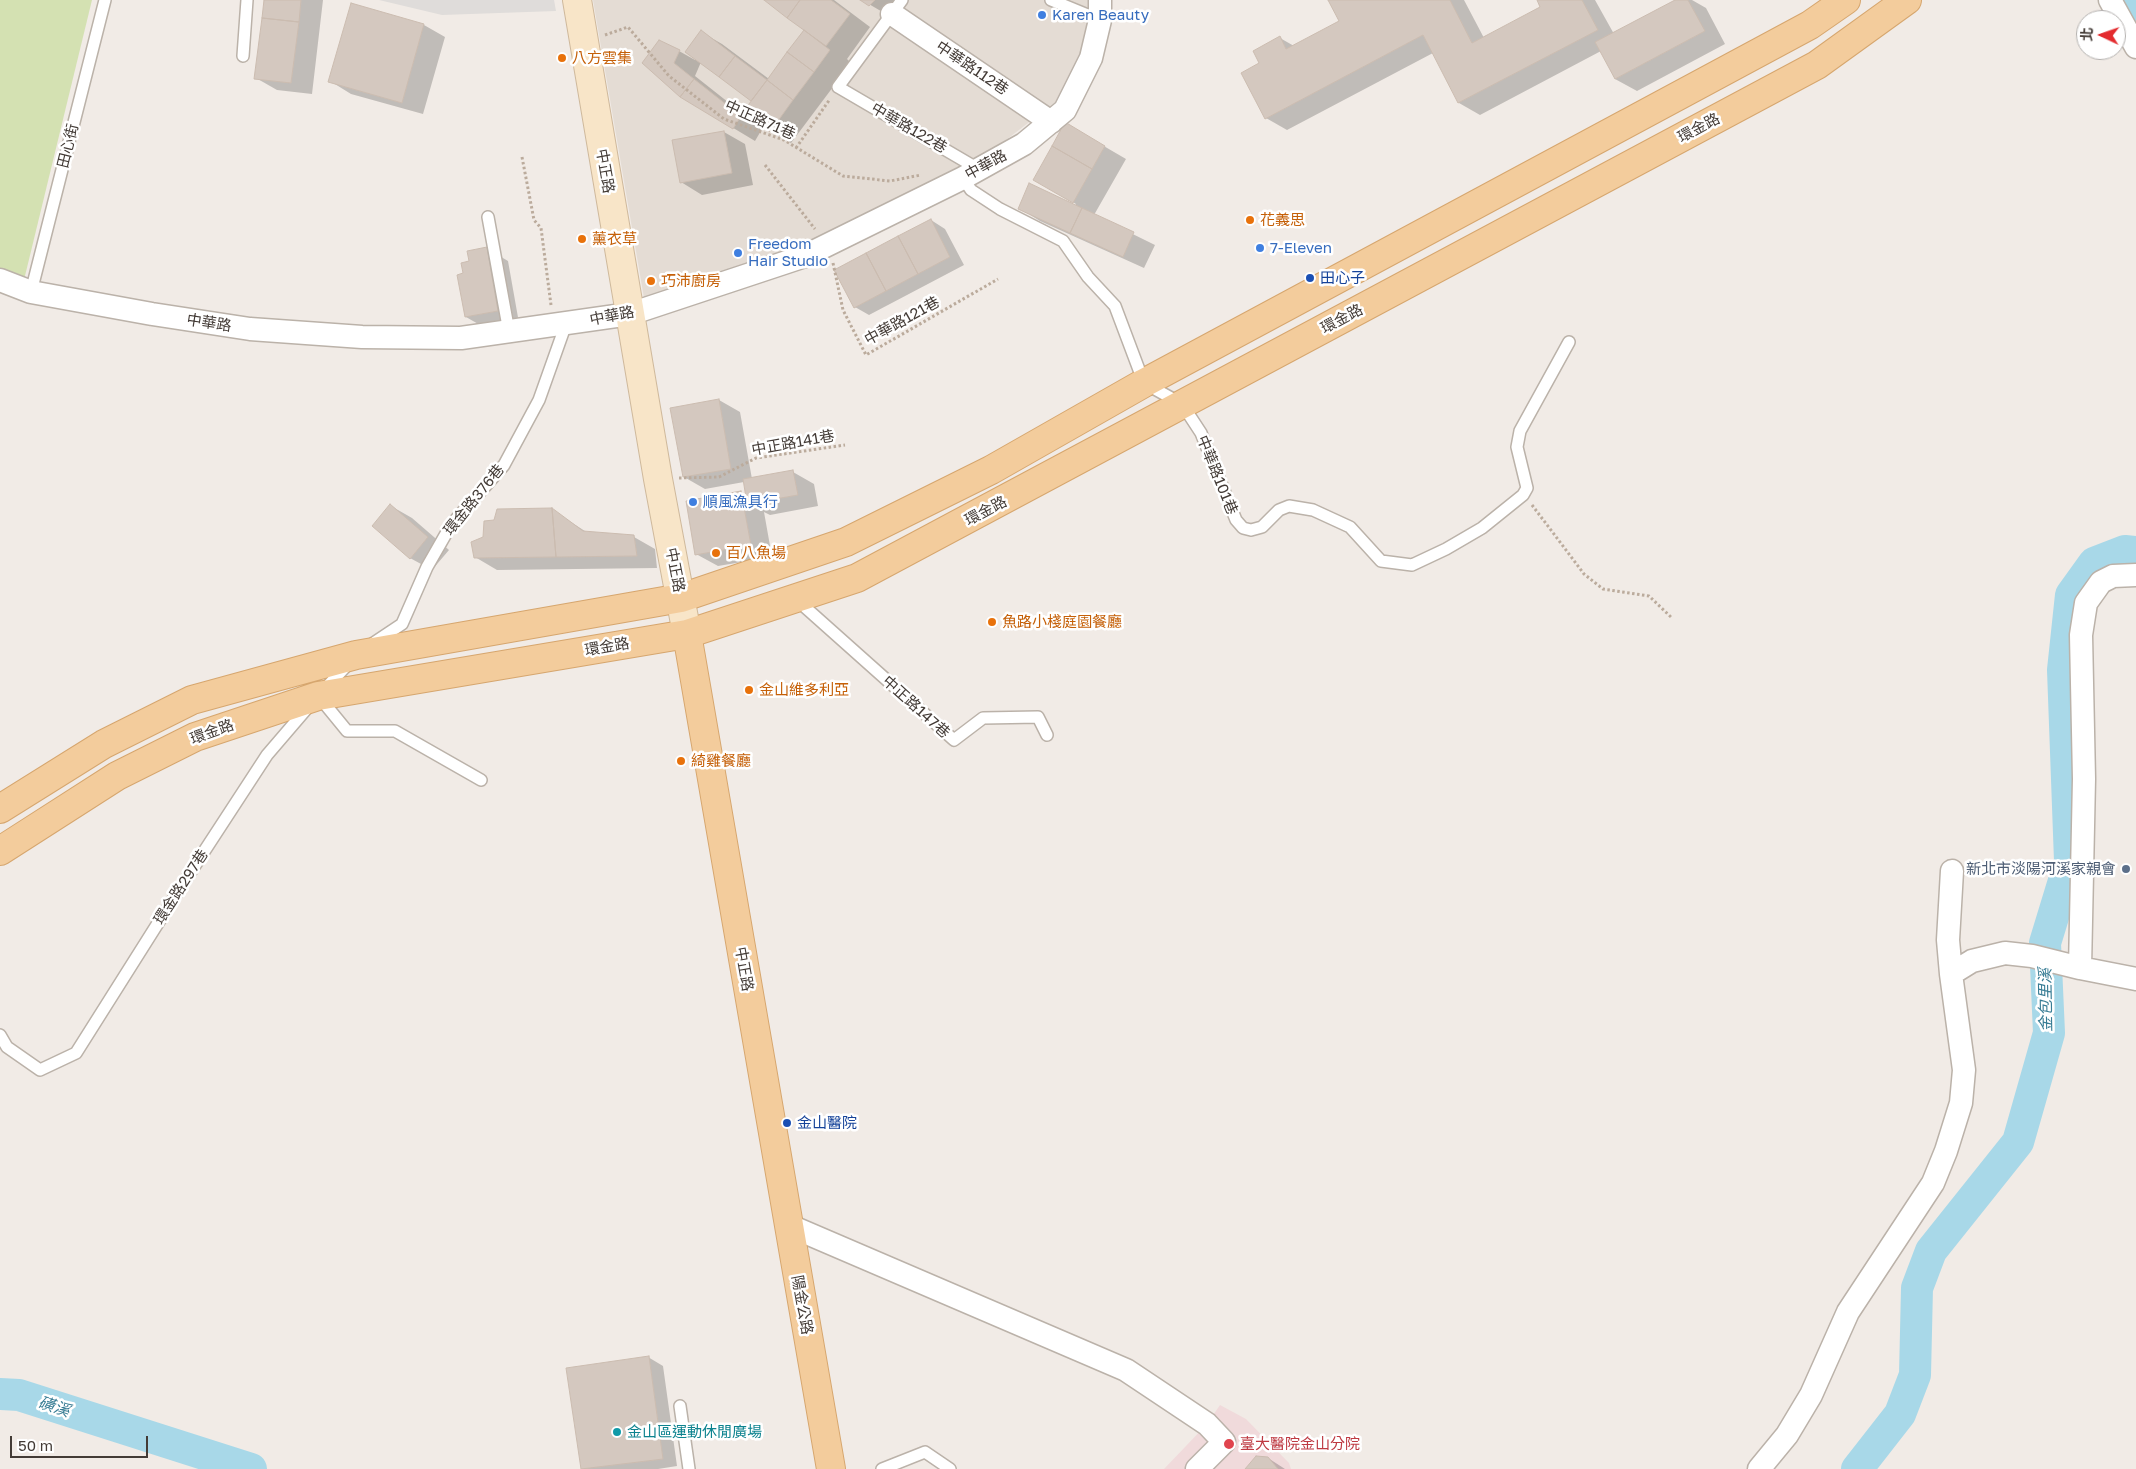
<!DOCTYPE html>
<html>
<head>
<meta charset="utf-8">
<style>
  body { margin:0 }
  #map { position:relative; width:2136px; height:1469px; overflow:hidden; background:#f1ebe6; font-family:"Golos Text","Noto Sans TC",sans-serif }
  canvas { display:block }
  .north { position:absolute; left:2076px; top:10px; width:50px; height:50px; box-sizing:border-box; background:#fff; border:1px solid #b4b1af; border-radius:50%; rotate:273deg; font-size:14px; font-weight:700; line-height:20px; text-align:center; color:#433b36 }
  .north::after { content:''; display:block; margin:auto; width:18px; height:22px; background:#e32b2e; clip-path:polygon(50% 0,100% 100%,50% 72%,0 100%) }
  .scale { position:absolute; left:10px; top:1436px; width:138px; height:22px; box-sizing:border-box; border:2px solid #433b36; border-top:0; padding-left:6px; font-size:15px; line-height:18px; white-space:nowrap; color:#433b36; -webkit-text-stroke:4px #fff; paint-order:stroke }
</style>
</head>
<body>
<div id="map">
<canvas width="2136" height="1469"></canvas>
<div class="north">北</div>
<div class="scale">50 m</div>
</div>
<script>
const ctx = document.querySelector('canvas').getContext('2d');
ctx.lineJoin = 'round';
function paint(path, color) {
  ctx.fillStyle = color;
  ctx.fill(path, 'evenodd');
}
function shape(rows) {
  const path = new Path2D();
  for (const r of rows) {
    path.moveTo(r[0], r[1]);
    for (let i = 2; i < r.length; i += 2) path.lineTo(r[i], r[i + 1]);
  }
  return path;
}
function trace(path, color, width, dash) {
  ctx.strokeStyle = color;
  ctx.lineWidth = width;
  ctx.lineCap = dash ? 'butt' : 'round';
  ctx.setLineDash(dash || []);
  ctx.stroke(path);
}
function drawText(font, color, halo, rows, align = 'center') {
  ctx.font = font + ' "Golos Text","Noto Sans TC",sans-serif';
  ctx.lineWidth = 5;
  ctx.setLineDash([]);
  ctx.textBaseline = 'middle';
  ctx.strokeStyle = halo;
  ctx.fillStyle = color;
  for (const [text, x, y, turn = 0] of rows) {
    ctx.save();
    ctx.translate(x, y);
    ctx.rotate((+turn || 0) * Math.PI / 180);
    ctx.textAlign = isNaN(turn) ? turn : align;
    if (halo) ctx.strokeText(text, 0, 0);
    ctx.fillText(text, 0, 0);
    ctx.restore();
  }
}
paint(shape([
  [593,0,1097,0,1071,90,1002,143,827,242,644,298]
]), '#e4dcd4');
paint(shape([
  [1220,1405,1246,1419,1289,1463,1291,1469,1164,1469,1207,1424]
]), '#f0dadb');
paint(shape([
  [0,0,92,0,24,280,0,270]
]), '#d4e1b2');
paint(shape([
  [379,0,554,0,556,11,442,15]
]), '#dfdcda');
paint(shape([
  [265,0,323,0,312,94,277,90,256,78],
  [766,0,834,0,870,27,847,59,851,63,791,143,770,131,752,101,701,62,695,76,762,129,755,141,680,96,644,63,679,51,695,60,701,32,722,44,769,79,805,29],
  [862,0,894,0,901,7,891,17],
  [1329,0,1464,0,1484,38,1541,7,1540,0,1595,0,1614,34,1677,0,1692,0,1706,8,1725,44,1637,91,1615,79,1601,51,1480,115,1459,103,1433,53,1287,130,1266,118,1261,63,1280,38,1294,46,1341,22],
  [352,5,424,25,445,37,423,114,351,94,330,81],
  [1066,124,1126,159,1094,215,1155,245,1144,268,1040,221,1019,208,1075,206,1076,204,1035,180],
  [724,132,745,144,753,185,702,195,681,182],
  [931,220,945,229,964,265,869,315,855,307],
  [486,248,508,261,519,323,487,329,466,317,464,274,470,262],
  [719,400,740,412,752,479,793,472,814,484,818,506,770,515,764,512,772,557,718,566,696,554,741,492,747,496,744,482,705,489,684,477],
  [391,506,412,518,449,550,432,570,410,558],
  [552,510,588,533,634,537,655,549,657,568,497,570,475,557,484,538],
  [648,1357,663,1366,677,1466,658,1469,582,1469,568,1369],
  [1268,1458,1285,1469,1246,1469]
]), '#0003');
trace(shape([
  [2126,0,2136,18],
  [0,1394,19,1395,251,1469],
  [1857,1469,1900,1414,1915,1375,1917,1288,1931,1251,2018,1142,2049,1033,2045,943,2070,861,2063,670,2071,595,2094,563,2125,551,2136,552]
]), '#a8d8e8', 32);
const building = shape([
  [264,0,301,0,299,22,262,18,264,0],
  [764,0,800,0,787,18,764,0],
  [800,0,831,0,850,14,826,46,787,18,800,0],
  [860,0,875,0,869,6,860,0],
  [1328,0,1450,0,1472,43,1540,7,1537,0,1582,0,1598,30,1458,103,1423,35,1265,119,1241,73,1259,63,1253,51,1280,36,1286,49,1339,21,1328,0],
  [1675,0,1688,0,1705,31,1615,79,1595,42,1675,0],
  [351,3,424,24,402,103,328,82,351,3],
  [262,18,299,22,291,83,254,79,262,18],
  [701,30,735,56,719,77,685,52,701,30],
  [804,30,830,50,814,72,787,52,804,30],
  [659,40,680,50,674,63,694,79,680,97,642,63,659,40],
  [787,52,814,72,793,100,767,80,787,52],
  [735,56,767,80,751,101,719,77,735,56],
  [694,79,741,116,733,129,680,97,694,79],
  [767,80,793,100,770,132,743,112,767,80],
  [1065,122,1105,146,1092,169,1052,146,1065,122],
  [724,131,732,173,680,183,672,140,724,131],
  [1052,146,1092,169,1073,203,1033,180,1052,146],
  [1029,183,1082,208,1070,233,1018,209,1029,183],
  [1082,208,1134,232,1123,257,1070,233,1082,208],
  [931,219,950,257,918,274,898,236,931,219],
  [898,236,918,274,886,291,866,253,898,236],
  [487,247,498,311,465,317,457,275,463,273,461,263,469,261,467,251,487,247],
  [866,253,886,291,854,308,834,270,866,253],
  [719,399,731,469,683,477,670,408,719,399],
  [793,470,798,495,747,504,743,479,793,470],
  [741,491,751,545,695,555,686,501,741,491],
  [390,504,428,537,410,559,372,526,390,504],
  [552,508,583,531,634,535,637,556,556,557,552,508],
  [552,508,556,557,474,558,471,542,483,537,484,521,494,520,497,509,552,508],
  [649,1356,663,1459,581,1469,566,1368,649,1356],
  [1256,1456,1268,1457,1278,1469,1245,1469,1256,1456]
]);
paint(building, '#d4c8bf');
trace(building, '#cbbcb0', 1);
const lane = shape([
  [902,0,838,87,980,170],
  [1051,0,1100,20],
  [243,56,247,0],
  [963,178,971,190,1000,209,1063,241,1088,277,1115,306,1144,383,1182,404,1201,433,1236,520,1243,528,1251,530,1262,527,1279,510,1289,506,1313,510,1350,527,1381,561,1412,565,1446,549,1482,528,1523,495,1527,488,1517,447,1520,431,1569,342],
  [488,217,509,332],
  [31,292,105,0],
  [797,600,954,740,983,718,1038,717,1047,735],
  [372,644,402,624,427,567,451,525,504,465,539,400,566,324],
  [323,691,348,664],
  [320,698,347,731,395,731,481,780],
  [0,1035,7,1047,40,1070,76,1053,177,893,267,755,309,706],
  [680,1406,689,1469],
  [882,1469,925,1452,950,1469]
]);
const street = shape([
  [2110,0,2136,47],
  [892,14,1051,122],
  [0,280,31,292,152,314,250,329,362,337,461,338,630,314,805,256,963,178,1024,144,1065,110,1091,58,1100,20,1100,0],
  [2080,968,2136,979],
  [1951,974,1948,940,1952,871],
  [788,1225,1126,1370,1207,1424,1224,1442,1197,1469],
  [1759,1469,1787,1435,1811,1395,1848,1312,1933,1183,1946,1151,1961,1103,1964,1070,1951,974,1972,961,2005,953,2032,956,2080,968,2084,779,2081,635,2086,603,2101,582,2113,576,2136,575]
]);
const secondary = shape([
  [577,0,658,479,687,634]
]);
const primary = shape([
  [687,634,831,1469],
  [0,809,104,744,192,700,356,655,681,598,846,542,991,470,1144,383,1810,25,1846,0],
  [0,851,117,776,195,737,318,696,687,634,857,578,1817,65,1907,0]
]);
trace(lane, '#bbb2a9', 14);
trace(street, '#bbb2a9', 25);
trace(secondary, '#cfb99c', 30);
trace(primary, '#d6a66e', 30);
trace(shape([
  [605,35,628,27,669,76,724,119,784,140,843,176,890,181,921,175],
  [796,148,830,99],
  [522,157,534,220,541,228,551,305],
  [765,165,815,229],
  [833,263,843,310,866,355,998,279],
  [679,478,719,477,756,458,845,445],
  [1532,505,1584,574,1603,589,1649,596,1672,618]
]), '#bbab9c', 3, [2.5, 2.5]);
trace(lane, '#fff', 11);
trace(street, '#fff', 22);
trace(secondary, '#f8e5c8', 28);
trace(primary, '#f3cc9c', 28);
for (const [x, y, r, color] of [
  [1042,15,5,"#3f7fe0"],
  [562,58,5,"#e8710a"],
  [1250,220,5,"#e8710a"],
  [582,239,5,"#e8710a"],
  [1260,248,5,"#3f7fe0"],
  [738,253,5,"#3f7fe0"],
  [1310,278,5,"#1a4fb4"],
  [651,281,5,"#e8710a"],
  [693,502,5,"#3f7fe0"],
  [716,553,5,"#e8710a"],
  [992,622,5,"#e8710a"],
  [749,690,5,"#e8710a"],
  [681,761,5,"#e8710a"],
  [2126,869,5,"#5c6f8a"],
  [787,1123,5,"#1a4fb4"],
  [617,1432,5,"#0f9aa8"],
  [1229,1444,6,"#e0444e"]
]) {
  const dot = new Path2D();
  dot.arc(x, y, r, 0, 2 * Math.PI);
  ctx.fillStyle = color;
  ctx.fill(dot);
  trace(dot, '#fff', 2);
}
drawText('15px', '#366cbe', '#fff', [
  ["Karen Beauty",1052,15],
  ["Freedom",748,244],
  ["Hair Studio",748,261],
  ["7-Eleven",1270,248],
  ["順風漁具行",703,502]
], 'left');
drawText('15px', '#c56008', '#fff', [
  ["八方雲集",572,58],
  ["花義思",1260,220],
  ["薰衣草",592,239],
  ["巧沛廚房",661,281],
  ["百八魚場",726,553],
  ["魚路小棧庭園餐廳",1002,622],
  ["金山維多利亞",759,690],
  ["綺雞餐廳",691,761]
], 'left');
drawText('15px', '#433b36', '#fff', [
  ["中華路112巷",972,68,34],
  ["中正路71巷",760,120,24],
  ["中華路122巷",909,128,30],
  ["環金路",1699,128,-28],
  ["田心街",68,146,-76],
  ["中華路",986,165,-29],
  ["中正路",605,171,80],
  ["中華路",612,316,-11],
  ["環金路",1342,319,-28],
  ["中華路121巷",902,321,-29],
  ["中華路",209,323,9],
  ["中正路141巷",793,443,-10],
  ["中華路101巷",1217,475,68],
  ["環金路376巷",474,500,-51],
  ["環金路",986,511,-28],
  ["中正路",675,570,79],
  ["環金路",607,647,-10],
  ["中正路147巷",916,707,42],
  ["環金路",212,732,-20],
  ["環金路297巷",181,887,-57],
  ["中正路",744,969,80],
  ["陽金公路",802,1305,80]
]);
drawText('15px', '#164399', '#fff', [
  ["田心子",1320,278],
  ["金山醫院",797,1123]
], 'left');
drawText('15px', '#4e5e75', '#fff', [
  ["新北市淡陽河溪家親會",2116,869]
], 'right');
drawText('15px', '#0d838f', '#fff', [
  ["金山區運動休閒廣場",627,1432]
], 'left');
drawText('15px', '#be3a42', '#fff', [
  ["臺大醫院金山分院",1240,1444]
], 'left');
drawText('italic 16px', '#377c94', '#fff', [
  ["金包里溪",2046,1000,-91],
  ["磺溪",54,1407,18]
]);
</script>
</body>
</html>
